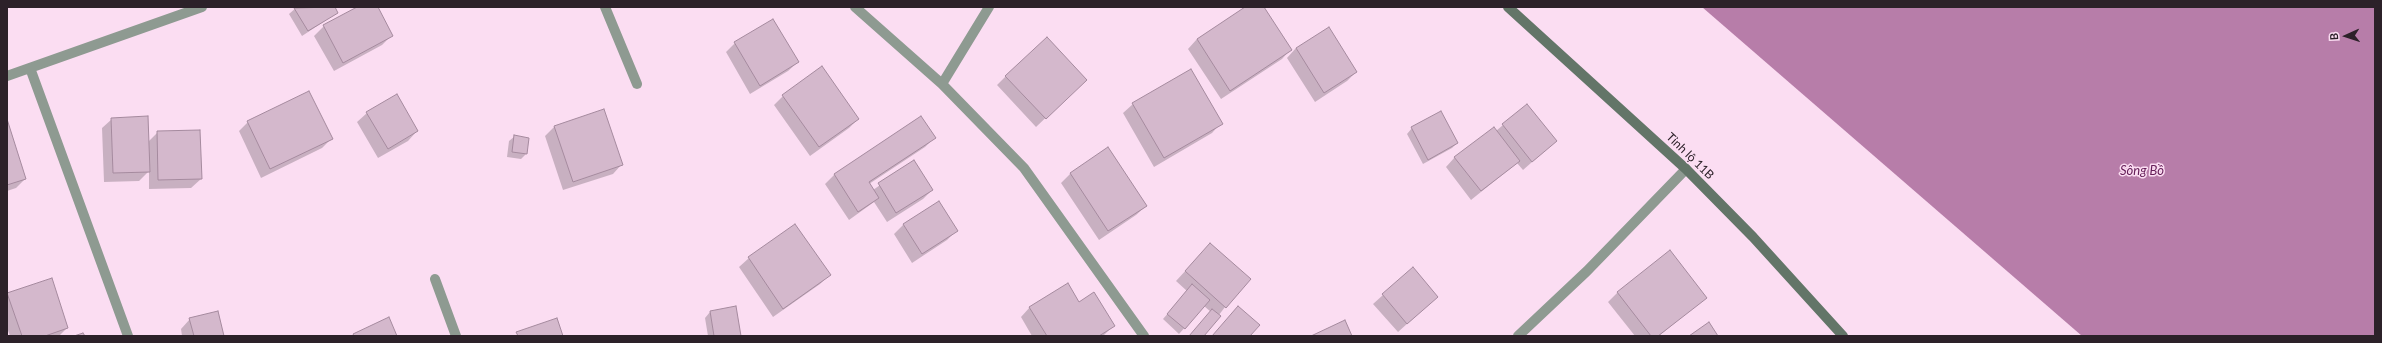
<!DOCTYPE html>
<html>
<head>
<meta charset="utf-8">
<style>
  body { margin:0 }
  #map { position:relative; width:2382px; height:343px; overflow:hidden; background:#fbddf2; font-family:Lato,sans-serif }
  canvas { display:block }
  .frame { position:absolute; inset:0; border:8px solid #2c2129; pointer-events:none }
  .north { position:absolute; left:2326px; top:16px; width:40px; height:40px; -webkit-text-stroke:3px #fbddf2; paint-order:stroke; rotate:267deg; font-size:11px; font-weight:700; line-height:16px; text-align:center; color:#2c2129 }
  .north::after { content:''; display:block; margin:auto; width:14px; height:18px; background:#2c2129; clip-path:polygon(50% 0,100% 100%,50% 72%,0 100%) }
</style>
</head>
<body>
<div id="map">
<canvas width="2382" height="343"></canvas>
<div class="frame"></div>
<div class="north">B</div>
</div>
<script>
const ctx = document.querySelector('canvas').getContext('2d');
ctx.lineJoin = 'round';
function paint(path, color) {
  ctx.fillStyle = color;
  ctx.fill(path, 'evenodd');
}
function shape(rows) {
  const path = new Path2D();
  for (const r of rows) {
    path.moveTo(r[0], r[1]);
    for (let i = 2; i < r.length; i += 2) path.lineTo(r[i], r[i + 1]);
  }
  return path;
}
function trace(path, color, width, dash) {
  ctx.strokeStyle = color;
  ctx.lineWidth = width;
  ctx.lineCap = dash ? 'butt' : 'round';
  ctx.setLineDash(dash || []);
  ctx.stroke(path);
}
function drawText(font, color, halo, rows, align = 'center') {
  ctx.font = font + ' Lato,sans-serif';
  ctx.lineWidth = 3;
  ctx.setLineDash([]);
  ctx.textBaseline = 'middle';
  ctx.strokeStyle = halo;
  ctx.fillStyle = color;
  for (const [text, x, y, turn = 0] of rows) {
    ctx.save();
    ctx.translate(x, y);
    ctx.rotate((+turn || 0) * Math.PI / 180);
    ctx.textAlign = isNaN(turn) ? turn : align;
    if (halo) ctx.strokeText(text, 0, 0);
    ctx.fillText(text, 0, 0);
    ctx.restore();
  }
}
paint(shape([
  [1702,7,2375,7,2375,336,2082,336]
]), '#b77da9');
paint(shape([
  [297,7,334,7,337,13,302,36,289,14],
  [359,7,377,7,392,35,382,45,334,71,314,36,324,26],
  [1247,7,1263,7,1291,49,1282,59,1221,99,1188,49,1197,39],
  [735,43,798,62,788,71,750,94,726,52],
  [1296,48,1356,72,1347,81,1315,102,1287,58],
  [1190,70,1221,123,1212,133,1154,167,1123,113,1133,104],
  [1006,76,1076,89,1036,127,997,85],
  [783,96,858,119,849,128,810,156,774,105],
  [604,110,622,164,613,174,563,190,545,136,554,127],
  [367,113,417,131,408,141,378,158,357,122],
  [921,117,934,138,925,147,869,184,873,190,913,162,932,190,923,199,887,222,874,202,849,220,825,184,834,175],
  [112,119,148,142,158,132,201,179,191,188,149,189,149,171,139,181,104,182,102,128],
  [7,122,25,179,16,188,7,191],
  [248,122,331,139,322,148,261,178,239,131],
  [1503,125,1556,141,1523,170,1517,163,1471,200,1446,167,1455,157,1496,131],
  [1412,128,1457,143,1452,148,1423,164,1407,134],
  [515,136,526,154,521,159,507,157,509,141],
  [1107,149,1146,206,1136,215,1099,240,1061,183,1070,174],
  [939,203,956,231,947,240,912,263,894,234,903,225],
  [795,225,829,275,820,284,773,317,739,267,749,258],
  [1210,244,1225,307,1203,336,1190,336,1211,312,1204,306,1179,334,1163,319,1187,291,1176,281],
  [1413,268,1427,306,1398,332,1373,304],
  [1618,292,1705,298,1659,336,1635,336,1608,302],
  [8,293,67,328,59,336,10,336,7,328],
  [1079,303,1113,326,1103,336,1032,336,1021,317,1030,307],
  [710,312,740,336,708,336,705,318],
  [190,319,223,336,182,336,181,329]
]), '#0003');
const building = shape([
  [335,7,338,13,308,31,294,8,335,7],
  [357,7,378,7,393,36,343,63,323,25,357,7],
  [1245,7,1264,7,1292,50,1230,91,1197,39,1245,7],
  [773,19,799,62,760,86,734,42,773,19],
  [1329,27,1357,72,1324,93,1296,48,1329,27],
  [1047,37,1087,80,1046,119,1005,76,1047,37],
  [822,66,859,119,819,147,782,95,822,66],
  [1191,69,1223,124,1164,158,1132,103,1191,69],
  [309,91,333,139,270,169,247,121,309,91],
  [397,94,418,131,388,149,366,112,397,94],
  [1527,104,1557,141,1532,162,1502,124,1527,104],
  [604,109,623,165,573,182,554,126,604,109],
  [1441,111,1458,143,1428,160,1411,127,1441,111],
  [148,116,150,172,113,173,111,118,148,116],
  [921,116,936,138,869,182,879,198,858,212,834,174,921,116],
  [7,119,26,179,7,185,7,119],
  [1494,127,1520,161,1481,191,1454,157,1494,127],
  [200,130,202,179,158,180,157,131,200,130],
  [514,135,529,138,527,154,512,152,514,135],
  [1108,147,1147,206,1108,231,1070,173,1108,147],
  [914,160,933,190,896,213,878,183,914,160],
  [939,201,958,231,922,254,903,224,939,201],
  [795,224,831,275,783,309,748,257,795,224],
  [1210,243,1251,279,1226,308,1185,271,1210,243],
  [1670,250,1707,298,1658,336,1651,336,1617,292,1670,250],
  [1413,267,1438,297,1407,324,1382,294,1413,267],
  [52,278,68,328,45,336,22,336,7,293,52,278],
  [1068,283,1079,302,1094,292,1115,326,1099,336,1047,336,1029,307,1068,283],
  [1192,284,1210,300,1185,329,1167,314,1192,284],
  [736,306,741,336,714,336,710,311,736,306],
  [1238,306,1260,325,1250,336,1212,336,1238,306],
  [1212,309,1221,316,1204,336,1189,336,1212,309],
  [218,311,224,336,194,336,189,318,218,311],
  [389,317,397,336,354,336,353,334,389,317],
  [557,318,563,336,518,336,516,332,557,318],
  [1345,320,1352,336,1311,336,1345,320],
  [1709,322,1718,336,1689,336,1709,322],
  [83,333,85,336,74,336,83,333]
]);
paint(building, '#d4b8cc');
trace(building, '#a58a9e', 1);
trace(shape([
  [605,7,637,84],
  [855,7,942,84,1024,168,1144,336],
  [30,68,128,336],
  [7,76,202,7],
  [942,84,989,7],
  [435,279,456,336],
  [1518,336,1587,271,1686,169]
]), '#8e9a91', 10);
trace(shape([
  [1508,7,1686,169,1753,237,1843,336]
]), '#637568', 10);
drawText('12px', '#2c2129', '#fbddf2', [
  ["Tỉnh lộ 11B",1690,156,44]
]);
drawText('italic 13px', '#662059', '#fbddf2', [
  ["Sông Bồ",2142,171]
]);
</script>
</body>
</html>
